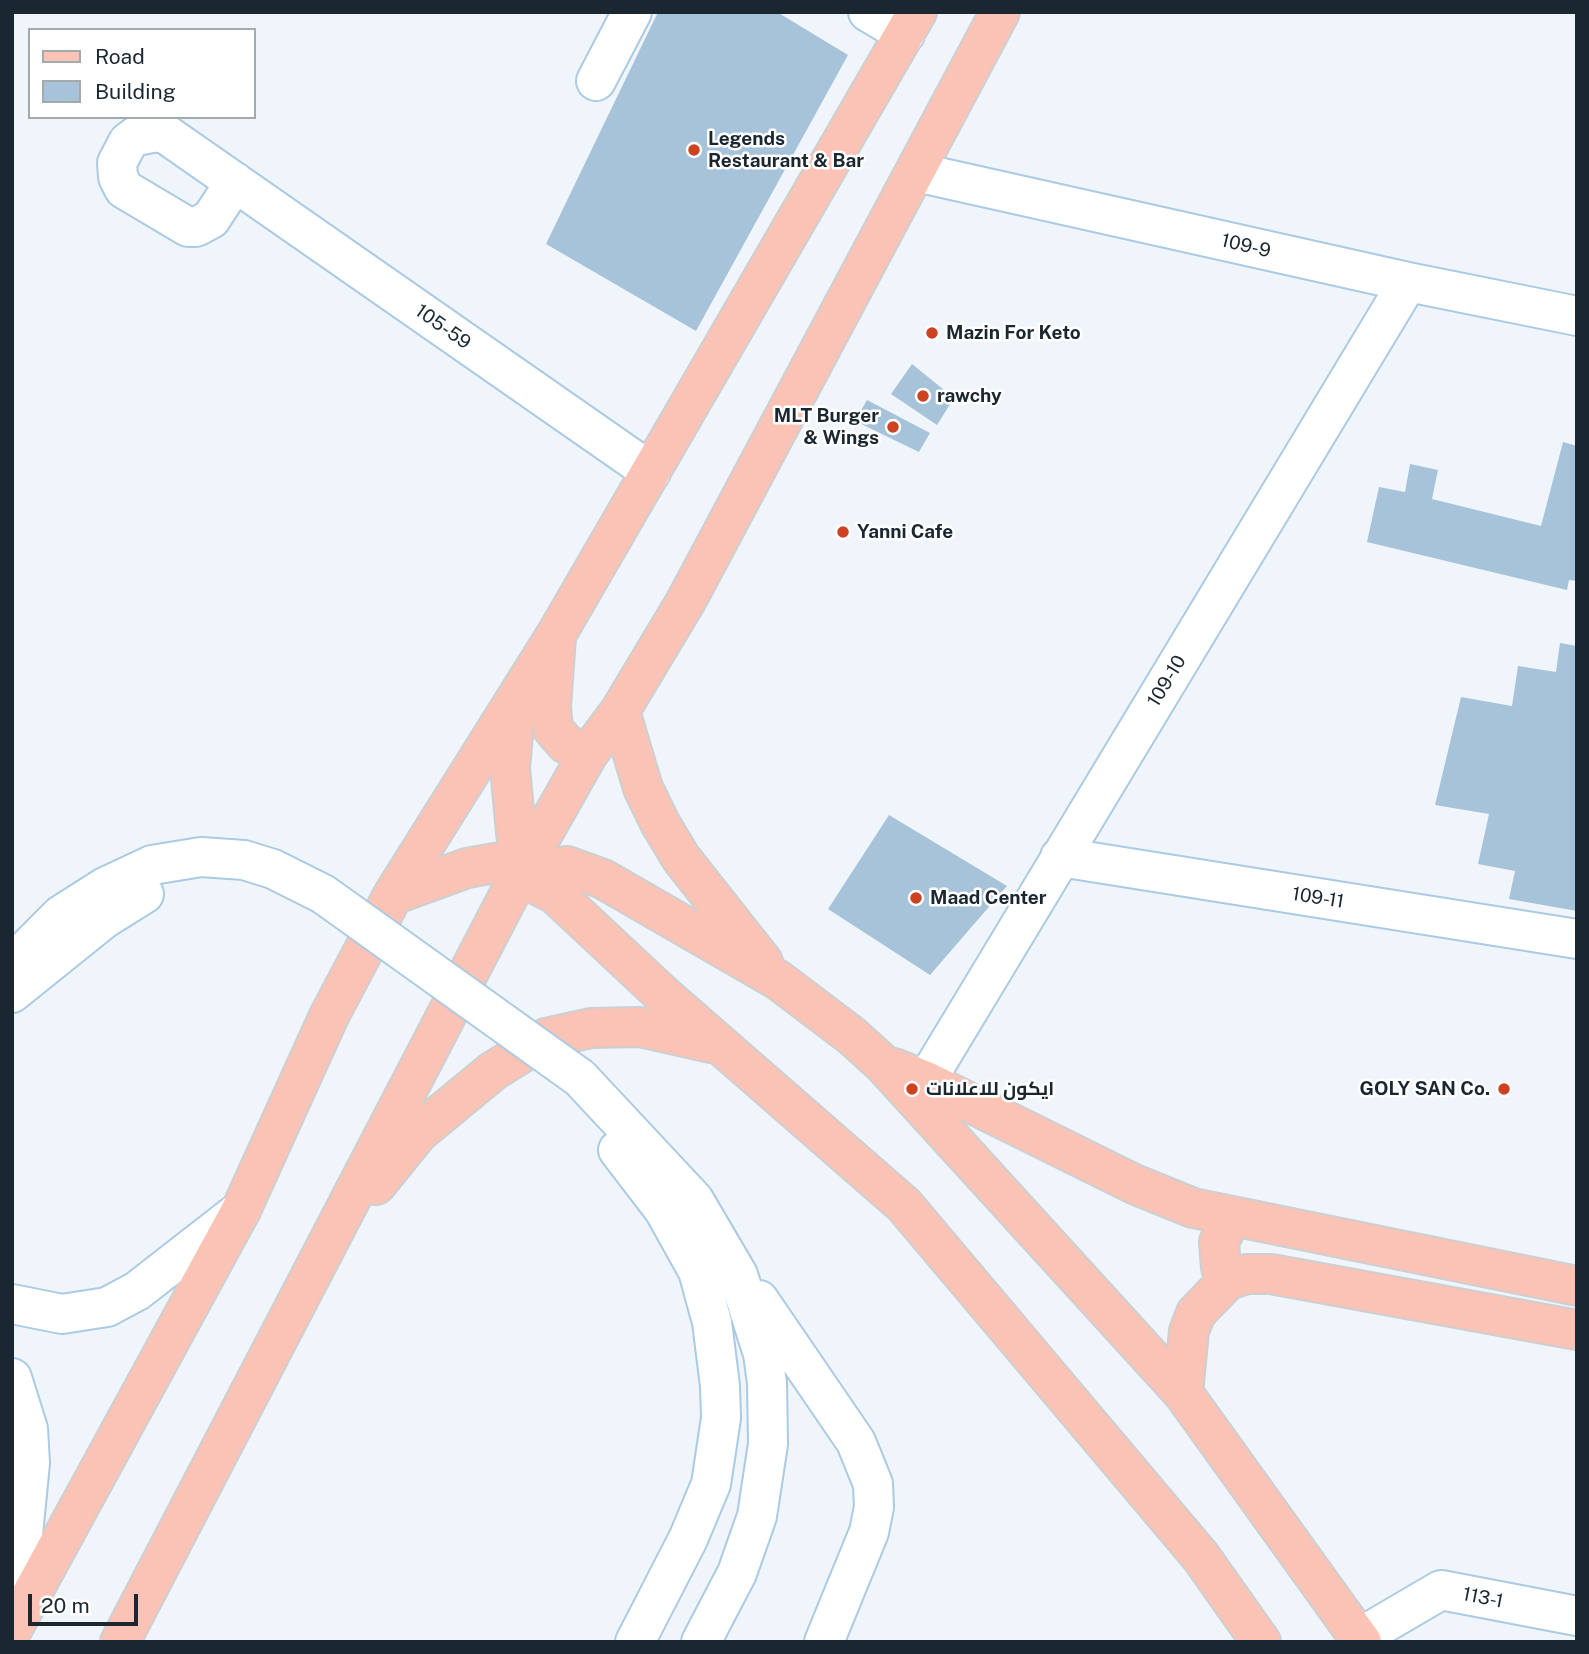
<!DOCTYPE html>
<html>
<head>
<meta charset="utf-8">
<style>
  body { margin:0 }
  #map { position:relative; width:1589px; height:1654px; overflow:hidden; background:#eff5fb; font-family:"Public Sans",sans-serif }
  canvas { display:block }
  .frame { position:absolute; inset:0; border:14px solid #1b2730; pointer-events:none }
  .legend { position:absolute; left:28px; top:28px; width:228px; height:91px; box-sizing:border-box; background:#fff; border:2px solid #a4a9ac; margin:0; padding:9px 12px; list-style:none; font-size:21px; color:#1b2730 }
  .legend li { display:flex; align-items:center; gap:14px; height:35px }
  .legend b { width:35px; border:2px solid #a4a9ac }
  .scale { position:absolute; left:28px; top:1594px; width:110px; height:32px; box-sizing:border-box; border:4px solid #1b2730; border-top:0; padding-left:9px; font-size:21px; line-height:24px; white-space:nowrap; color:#1b2730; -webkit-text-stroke:5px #fff; paint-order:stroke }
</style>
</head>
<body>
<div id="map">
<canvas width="1589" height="1654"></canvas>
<div class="frame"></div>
<ul class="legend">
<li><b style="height:9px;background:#fac3b5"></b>Road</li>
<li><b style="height:19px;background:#a6c3da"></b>Building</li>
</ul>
<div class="scale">20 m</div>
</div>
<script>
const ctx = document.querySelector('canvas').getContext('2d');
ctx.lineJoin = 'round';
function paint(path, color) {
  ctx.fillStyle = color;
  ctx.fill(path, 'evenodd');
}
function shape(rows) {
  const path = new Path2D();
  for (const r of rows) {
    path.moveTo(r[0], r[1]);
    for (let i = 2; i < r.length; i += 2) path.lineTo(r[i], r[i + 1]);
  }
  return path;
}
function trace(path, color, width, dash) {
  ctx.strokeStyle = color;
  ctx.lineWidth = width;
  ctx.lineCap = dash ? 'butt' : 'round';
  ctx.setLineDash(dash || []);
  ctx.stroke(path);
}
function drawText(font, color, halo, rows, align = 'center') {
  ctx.font = font + ' "Public Sans",Cairo,sans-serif';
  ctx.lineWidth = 5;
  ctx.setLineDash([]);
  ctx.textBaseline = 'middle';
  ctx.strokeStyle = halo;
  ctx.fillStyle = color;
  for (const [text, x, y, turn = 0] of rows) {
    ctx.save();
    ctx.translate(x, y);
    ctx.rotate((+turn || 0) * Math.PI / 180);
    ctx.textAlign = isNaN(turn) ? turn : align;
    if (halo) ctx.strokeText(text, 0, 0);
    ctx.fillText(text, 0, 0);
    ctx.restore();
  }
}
paint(shape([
  [658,12,777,12,848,55,696,331,546,244],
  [912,364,954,398,937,425,891,394],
  [867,400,930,433,919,452,855,421],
  [1563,442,1577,446,1577,581,1569,580,1567,590,1367,542,1379,487,1405,492,1410,464,1438,470,1432,499,1541,526],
  [1560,643,1577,646,1577,911,1509,899,1515,871,1478,864,1489,814,1435,805,1461,697,1512,706,1518,666,1556,672],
  [889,815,1007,886,930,975,828,909]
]), '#a6c3da');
const minor = shape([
  [868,12,905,34],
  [596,81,632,12],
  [916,172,1408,282,1577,316],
  [235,182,211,219,196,227,188,227,124,189,118,177,117,163,128,142,136,136,157,132,167,135,651,472],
  [1060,857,1577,939],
  [12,964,61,915,105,887,152,865,201,857,244,860,273,869,323,894],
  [12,993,104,919,144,894],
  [580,1078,694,1200,738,1275,763,1354,767,1383,768,1444,757,1516,737,1573,701,1642],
  [926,1081,1408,282],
  [618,1150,664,1210,698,1271,712,1322,720,1386,721,1418,711,1484,688,1539,635,1642],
  [759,1300,856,1442,873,1484,874,1507,869,1532,824,1642],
  [12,1304,62,1314,107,1307,137,1291,241,1210],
  [12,1378,28,1429,30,1463,14,1626],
  [1359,1638,1441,1590,1577,1616]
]);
const major = shape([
  [556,637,551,707,553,729,566,744,588,754],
  [516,702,510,768,520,874],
  [620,711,643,788,660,823,681,858,763,962],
  [520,874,567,866,603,879,778,980,852,1036,884,1065,1183,1393,1362,1642],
  [393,895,467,868,495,863,555,894,662,994,904,1205,1201,1557,1261,1642],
  [894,1068,926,1081,1134,1184,1193,1208,1577,1286],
  [376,1185,418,1133,493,1071,546,1038,591,1028,640,1027,711,1043],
  [1228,1280,1221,1268,1219,1242,1231,1218],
  [1183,1393,1189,1331,1196,1313,1228,1280,1247,1274,1271,1274,1577,1330],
  [12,1630,241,1210,329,1016,393,895,556,635,917,12],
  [120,1642,520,874,588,754,620,711,686,601,1000,12]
]);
trace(minor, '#abcae3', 42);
trace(major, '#cdcfd1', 42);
trace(minor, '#fff', 38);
trace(major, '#fac3b5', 38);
const minorBridge = shape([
  [323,894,580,1078]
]);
trace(minorBridge, '#abcae3', 42, []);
trace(minorBridge, '#fff', 38);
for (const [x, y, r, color] of [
  [694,150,7,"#cd4321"],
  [932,333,7,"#cd4321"],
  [923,396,7,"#cd4321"],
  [893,427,7,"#cd4321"],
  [843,532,7,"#cd4321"],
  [916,898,7,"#cd4321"],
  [912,1089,7,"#cd4321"],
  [1504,1089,7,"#cd4321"]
]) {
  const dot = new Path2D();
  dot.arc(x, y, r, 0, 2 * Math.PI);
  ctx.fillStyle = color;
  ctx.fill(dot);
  trace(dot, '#fff', 2.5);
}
drawText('bold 19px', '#1b2730', '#fff', [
  ["Legends",708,139],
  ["Restaurant & Bar",708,161],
  ["Mazin For Keto",946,333],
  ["rawchy",937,396],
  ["MLT Burger",879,416,"right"],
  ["& Wings",879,438,"right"],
  ["Yanni Cafe",857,532],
  ["Maad Center",930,898],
  ["ايكون للاعلانات",926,1089],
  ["GOLY SAN Co.",1490,1089,"right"]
], 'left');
drawText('19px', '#1b2730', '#fff', [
  ["109-9",1246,246,13],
  ["105-59",443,327,35],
  ["109-10",1167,681,-59],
  ["109-11",1318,898,9],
  ["113-1",1483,1598,11]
]);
</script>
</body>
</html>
